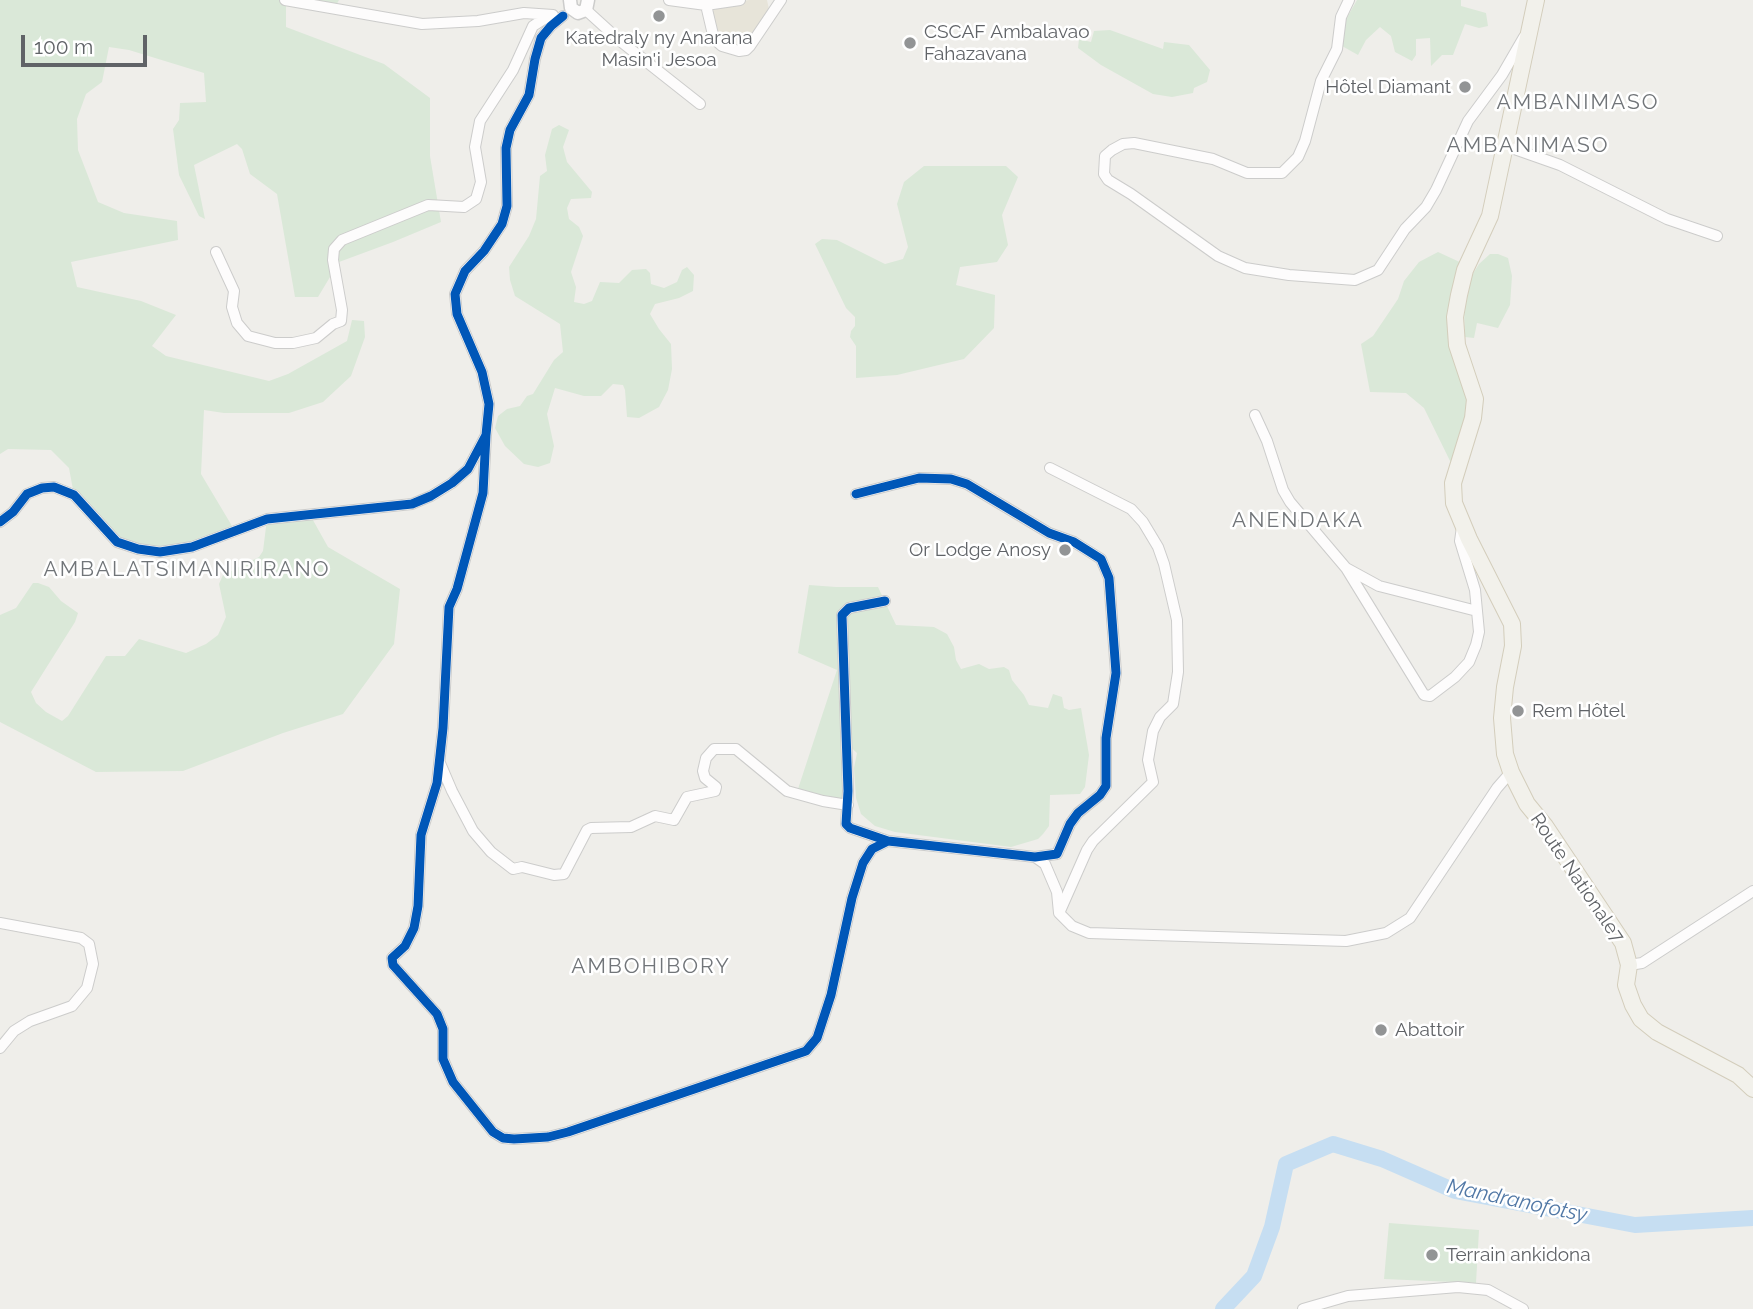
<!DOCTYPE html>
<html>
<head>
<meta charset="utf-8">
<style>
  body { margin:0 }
  #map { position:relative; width:1753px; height:1309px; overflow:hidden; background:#efeeea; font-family:Raleway,sans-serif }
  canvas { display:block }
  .scale { position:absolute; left:21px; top:35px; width:126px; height:32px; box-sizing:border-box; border:4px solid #606367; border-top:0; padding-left:9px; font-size:21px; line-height:24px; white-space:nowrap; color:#606367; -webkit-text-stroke:5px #fff; paint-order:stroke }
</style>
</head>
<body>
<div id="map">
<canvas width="1753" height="1309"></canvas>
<div class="scale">100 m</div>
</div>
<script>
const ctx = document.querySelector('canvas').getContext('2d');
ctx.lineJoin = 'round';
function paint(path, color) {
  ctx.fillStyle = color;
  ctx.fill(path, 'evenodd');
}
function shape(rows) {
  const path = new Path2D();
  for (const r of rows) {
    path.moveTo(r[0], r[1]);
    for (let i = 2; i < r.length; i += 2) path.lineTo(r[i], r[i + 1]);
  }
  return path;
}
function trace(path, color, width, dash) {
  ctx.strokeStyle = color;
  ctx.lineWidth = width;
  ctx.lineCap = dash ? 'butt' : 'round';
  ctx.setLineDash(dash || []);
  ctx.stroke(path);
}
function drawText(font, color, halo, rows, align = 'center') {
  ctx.font = font + ' Raleway,sans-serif';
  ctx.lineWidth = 5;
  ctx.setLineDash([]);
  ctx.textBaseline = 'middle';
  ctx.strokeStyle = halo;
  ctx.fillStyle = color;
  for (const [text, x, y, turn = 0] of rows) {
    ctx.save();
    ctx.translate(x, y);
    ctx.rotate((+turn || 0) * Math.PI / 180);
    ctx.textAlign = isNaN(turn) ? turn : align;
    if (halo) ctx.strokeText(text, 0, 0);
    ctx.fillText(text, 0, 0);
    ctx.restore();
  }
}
paint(shape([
  [749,0,767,0,770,14,754,36,744,45,730,47,718,38,712,7]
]), '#e7e4d9');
paint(shape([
  [0,0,339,0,334,9,286,0,286,27,384,64,430,98,430,156,441,222,393,242,339,262,318,297,295,297,277,194,250,174,242,149,237,144,194,165,205,219,199,216,179,175,173,129,179,120,180,103,206,102,204,73,129,50,109,47,102,82,86,94,77,119,78,150,98,202,124,213,177,221,178,240,71,262,77,287,141,301,176,315,152,346,166,356,269,381,288,374,347,341,352,320,364,321,365,337,351,376,323,402,289,413,224,413,204,410,201,474,235,531,160,552,117,542,74,495,69,468,51,450,8,449,0,454],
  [1357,0,1461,0,1461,6,1486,13,1488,26,1479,28,1465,24,1453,55,1442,55,1431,66,1430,38,1416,39,1416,55,1412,61,1395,52,1391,36,1380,27,1366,40,1358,55,1342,46,1345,21],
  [1110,30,1163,49,1164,42,1189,45,1210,70,1207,82,1194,88,1193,93,1172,97,1153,94,1101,65,1078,48,1079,39,1091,42,1094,31],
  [559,125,569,130,563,147,567,162,592,192,591,198,571,199,567,208,569,219,579,227,583,236,571,272,576,287,574,302,584,304,592,301,600,282,619,283,632,270,646,269,650,273,651,284,664,288,677,282,682,270,687,267,694,275,693,291,679,298,655,304,650,314,659,329,671,344,672,369,668,390,659,407,639,418,627,417,625,390,623,385,613,384,601,396,584,396,555,388,547,414,554,446,550,463,538,467,524,464,505,446,495,428,498,416,507,409,520,406,527,396,533,394,554,360,563,352,560,324,515,296,510,280,509,267,529,236,536,219,540,176,547,171,545,155,552,129],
  [924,166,1006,166,1018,177,1002,215,1008,245,997,262,960,267,956,285,995,295,994,328,964,359,897,375,856,378,856,346,850,337,851,331,855,326,855,317,846,308,815,244,822,239,837,240,885,264,903,259,908,247,897,204,904,182],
  [1438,252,1464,264,1453,307,1474,405,1452,465,1424,408,1406,393,1370,392,1361,344,1373,336,1398,299,1404,281,1419,262],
  [1490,254,1498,254,1508,258,1512,276,1510,305,1498,328,1477,323,1474,338,1465,337,1464,309,1469,280,1479,264],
  [309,513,328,547,400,589,394,644,343,714,283,733,183,771,96,772,0,722,0,615,16,608,33,583,38,583,49,587,61,601,78,613,75,622,31,692,36,703,46,712,62,721,68,716,106,656,125,656,139,639,186,653,206,644,218,635,226,617,219,584,223,575,259,557,263,551,267,519],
  [809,585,836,587,878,587,896,625,934,627,947,634,954,647,956,660,961,669,979,664,989,669,1004,667,1009,670,1012,680,1024,695,1029,705,1048,708,1053,694,1062,697,1064,708,1069,710,1081,708,1089,755,1085,787,1080,794,1050,795,1049,826,1043,834,1038,839,1011,847,895,832,875,826,861,814,856,798,854,768,857,753,846,743,845,803,798,789,837,670,798,653],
  [1389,1223,1479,1230,1476,1283,1384,1279]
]), '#dae8d8');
trace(shape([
  [1223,1309,1254,1276,1272,1227,1286,1164,1333,1144,1382,1159,1455,1191,1635,1225,1753,1218]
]), '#c6def2', 16);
const minor = shape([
  [285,0,422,24,478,21,524,13,553,15],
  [669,0,706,5,740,0],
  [1349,0,1341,17,1337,49,1321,81,1305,141,1298,157,1282,173,1247,173,1213,159,1134,143,1123,144,1112,150,1105,156,1104,174,1108,180,1131,194,1218,256,1245,268,1289,275,1355,280,1378,270,1405,229,1426,207,1436,190,1468,121,1502,75,1524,37],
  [706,5,714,39,722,46,739,51,746,50,750,46,781,0],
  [586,10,619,40,700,104],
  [1506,146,1560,165,1667,219,1717,236],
  [216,252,234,291,232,307,237,323,248,336,275,343,293,343,316,338,333,324,341,321,342,310,333,260,334,249,342,240,428,205,464,207,476,199,481,182,475,147,480,121,513,70,533,26,550,15],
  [1255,415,1267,441,1283,490,1290,502,1346,568,1379,586,1477,611],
  [486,435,483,493,457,589,449,607,443,728,437,783,421,835,418,906,414,928,405,946,392,958,393,965,437,1014,443,1029,443,1059,453,1082,493,1132,503,1138,514,1139,548,1137,568,1132,806,1051,817,1038,831,995,852,898,863,863,872,849,888,841],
  [1050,468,1131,509,1143,522,1158,547,1164,564,1177,620,1178,672,1173,704,1160,717,1153,731,1148,760,1153,782,1093,841,1087,850,1060,911],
  [856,494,919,478,951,479,967,484,1049,533,1074,542,1101,559,1109,578,1116,673,1106,738,1106,786,1100,795,1078,813,1070,824,1057,854,1035,857,888,841,850,828,846,824,848,791,842,615,849,608,885,601],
  [0,522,13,512,27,494,42,488,54,487,74,495,117,542,138,549,160,552,192,547,267,519,412,504,431,496,452,483,468,469,486,435,489,404,482,372,457,314,455,294,465,271,484,251,502,224,507,206,506,148,510,130,529,95,535,59,541,38,551,26,563,16],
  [1346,568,1424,695,1430,696,1455,677,1469,662,1476,645,1479,632,1475,590,1460,541,1462,527],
  [440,763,452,791,473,831,491,852,513,869,522,867,554,875,564,874,587,830,591,828,631,827,655,816,674,820,687,797,715,791,716,787,705,778,703,771,706,758,714,749,736,749,787,791,823,801,848,805],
  [1035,857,1045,864,1057,892,1059,913,1072,926,1089,933,1346,941,1386,933,1410,918,1497,788,1511,772],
  [0,923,81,938,89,944,93,964,87,988,72,1006,30,1021,14,1031,0,1048],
  [1629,965,1642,963,1753,891],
  [1303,1309,1348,1296,1458,1287,1488,1290,1523,1309]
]);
const tertiary = shape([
  [570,0,571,8,578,13,586,10,588,0]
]);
const primary = shape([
  [1536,0,1490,216,1465,270,1459,295,1455,317,1457,345,1475,399,1473,418,1453,483,1454,503,1469,539,1512,624,1513,646,1505,687,1502,718,1505,754,1511,772,1527,804,1545,826,1623,943,1629,965,1626,985,1633,1005,1641,1019,1657,1032,1738,1075,1753,1089]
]);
trace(minor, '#cccccb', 12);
trace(tertiary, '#cccccb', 15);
trace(primary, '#d3cdbb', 18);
trace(minor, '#fdfcfc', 10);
trace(tertiary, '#fdfcfc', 12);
trace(primary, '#f2f1eb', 16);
trace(shape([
  [486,435,483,493,457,589,449,607,443,728,437,783,421,835,418,906,414,928,405,946,392,958,393,965,437,1014,443,1029,443,1059,453,1082,493,1132,503,1138,514,1139,548,1137,568,1132,806,1051,817,1038,831,995,852,898,863,863,872,849,888,841],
  [856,494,919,478,951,479,967,484,1049,533,1074,542,1101,559,1109,578,1116,673,1106,738,1106,786,1100,795,1078,813,1070,824,1057,854,1035,857,888,841,850,828,846,824,848,791,842,615,849,608,885,601],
  [0,522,13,512,27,494,42,488,54,487,74,495,117,542,138,549,160,552,192,547,267,519,412,504,431,496,452,483,468,469,486,435,489,404,482,372,457,314,455,294,465,271,484,251,502,224,507,206,506,148,510,130,529,95,535,59,541,38,551,26,563,16]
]), '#0057b8', 9);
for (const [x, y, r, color] of [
  [659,16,7,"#929495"],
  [910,43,7,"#929495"],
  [1465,87,7,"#929495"],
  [1065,550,7,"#929495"],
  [1518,711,7,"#929495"],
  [1381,1030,7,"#929495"],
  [1432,1255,7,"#929495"]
]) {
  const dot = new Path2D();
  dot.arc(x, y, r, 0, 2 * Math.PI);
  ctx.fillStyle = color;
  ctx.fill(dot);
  trace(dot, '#fff', 2.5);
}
drawText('19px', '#606367', '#fff', [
  ["CSCAF Ambalavao",924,32],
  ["Fahazavana",924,54],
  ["Katedraly ny Anarana",659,38,"center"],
  ["Masin'i Jesoa",659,60,"center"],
  ["Hôtel Diamant",1451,87,"right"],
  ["Or Lodge Anosy",1051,550,"right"],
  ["Rem Hôtel",1532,711],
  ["Abattoir",1395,1030],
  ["Terrain ankidona",1446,1255]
], 'left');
drawText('19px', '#606367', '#fff', [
  ["Route Nationale7",1577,878,56]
]);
ctx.letterSpacing = '2px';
drawText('21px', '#717579', '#fff', [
  ["AMBANIMASO",1578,103],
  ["AMBANIMASO",1528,146],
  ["ANENDAKA",1298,521],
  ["AMBALATSIMANIRIRANO",187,570],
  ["AMBOHIBORY",651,967]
]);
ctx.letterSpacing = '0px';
drawText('italic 21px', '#5178a6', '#fff', [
  ["Mandranofotsy",1517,1201,12]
]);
</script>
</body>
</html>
